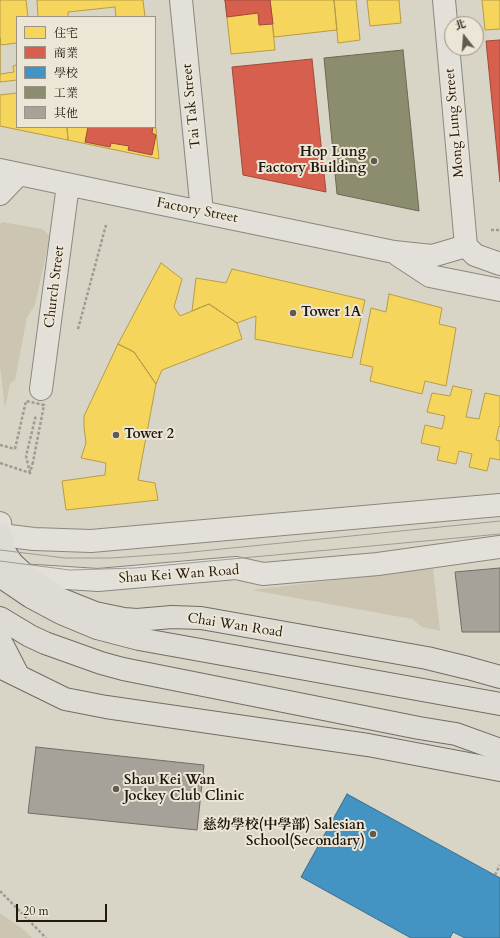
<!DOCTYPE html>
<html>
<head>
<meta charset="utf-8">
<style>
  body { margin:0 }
  #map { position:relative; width:500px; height:938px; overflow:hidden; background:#d8d5c7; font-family:Cardo,"Noto Serif TC",serif }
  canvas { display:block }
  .legend { position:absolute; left:16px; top:16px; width:140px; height:112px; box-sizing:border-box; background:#ebe6d5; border:1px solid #9b9386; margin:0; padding:5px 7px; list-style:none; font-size:12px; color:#22170f }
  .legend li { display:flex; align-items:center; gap:8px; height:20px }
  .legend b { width:20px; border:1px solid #9b9386 }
  .north { position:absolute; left:444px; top:16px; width:40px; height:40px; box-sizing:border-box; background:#ebe6d5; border:1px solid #9b9386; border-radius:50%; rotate:343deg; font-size:11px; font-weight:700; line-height:16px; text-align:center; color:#22170f }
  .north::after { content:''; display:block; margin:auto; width:14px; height:18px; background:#625a4f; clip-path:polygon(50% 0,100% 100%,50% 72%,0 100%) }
  .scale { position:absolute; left:16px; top:904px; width:91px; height:18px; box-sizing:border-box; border:2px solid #22170f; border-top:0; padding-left:5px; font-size:12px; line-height:14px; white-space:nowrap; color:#22170f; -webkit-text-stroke:3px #ebe6d5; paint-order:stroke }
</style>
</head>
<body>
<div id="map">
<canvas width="500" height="938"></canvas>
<ul class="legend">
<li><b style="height:11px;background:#f6d55c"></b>住宅</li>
<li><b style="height:11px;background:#d6604d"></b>商業</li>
<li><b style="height:11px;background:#4393c3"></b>學校</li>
<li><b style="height:11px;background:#8c8c6e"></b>工業</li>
<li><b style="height:11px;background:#a6a299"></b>其他</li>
</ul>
<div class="north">北</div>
<div class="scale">20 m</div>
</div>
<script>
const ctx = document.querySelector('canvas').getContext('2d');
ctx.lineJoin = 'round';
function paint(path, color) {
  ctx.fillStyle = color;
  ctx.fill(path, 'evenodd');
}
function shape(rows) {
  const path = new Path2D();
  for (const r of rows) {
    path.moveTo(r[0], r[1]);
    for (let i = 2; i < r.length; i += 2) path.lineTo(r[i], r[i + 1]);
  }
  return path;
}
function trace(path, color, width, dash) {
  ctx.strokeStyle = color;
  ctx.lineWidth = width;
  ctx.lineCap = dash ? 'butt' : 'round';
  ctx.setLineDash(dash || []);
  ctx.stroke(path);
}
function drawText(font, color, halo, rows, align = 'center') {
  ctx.font = font + ' Cardo,"Noto Serif TC",serif';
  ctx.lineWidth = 4;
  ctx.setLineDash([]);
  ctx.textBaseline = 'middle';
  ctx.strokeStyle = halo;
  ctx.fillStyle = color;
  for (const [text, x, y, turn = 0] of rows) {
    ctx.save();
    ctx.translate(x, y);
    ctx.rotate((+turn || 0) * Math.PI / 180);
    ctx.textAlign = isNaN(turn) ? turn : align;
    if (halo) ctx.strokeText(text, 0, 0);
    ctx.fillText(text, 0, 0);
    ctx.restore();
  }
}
paint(shape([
  [2,222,42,229,50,236,35,305,27,317,15,380,10,384,5,409,0,366,0,225],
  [433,568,440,631,422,627,412,619,252,590],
  [0,913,24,930,32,938,0,938]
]), '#cbc5b2');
const homes = shape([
  [0,0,26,0,28,17,17,17,17,80,0,82,0,0],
  [37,0,143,0,145,17,38,17,37,0],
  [225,0,270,0,275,50,231,54,225,0],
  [270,0,334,0,337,30,274,37,270,0],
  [334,0,356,0,360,40,338,43,334,0],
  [367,0,399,0,401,23,370,26,367,0],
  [482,0,500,0,500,29,485,30,482,0],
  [115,7,116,17,68,17,68,12,115,7],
  [0,38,1,45,17,43,17,65,13,66,14,72,0,74,0,38],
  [17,93,17,127,67,127,68,140,0,126,0,95,17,93],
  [155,121,159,159,68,140,67,127,155,127,155,121],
  [161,263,182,279,174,307,180,316,209,304,237,323,242,339,162,370,156,384,134,352,118,344,161,263],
  [232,269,365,300,352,358,255,339,256,316,237,323,209,304,192,311,196,278,226,283,232,269],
  [389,294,442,308,439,324,456,328,446,386,425,381,422,394,370,381,373,367,360,364,371,308,386,312,389,294],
  [118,344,134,352,156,384,138,480,155,483,158,500,66,510,62,481,105,475,106,463,81,458,86,443,84,427,84,416,118,344],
  [453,386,472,390,466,417,479,419,485,393,500,396,500,427,499,426,496,440,500,441,500,460,490,458,487,471,469,467,472,454,459,451,456,464,437,460,440,447,421,443,425,425,442,429,445,416,427,412,432,393,450,396,453,386]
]);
paint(homes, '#f6d55c');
trace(homes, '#b69c45', 1);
const shops = shape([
  [225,0,270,0,273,24,259,25,258,13,227,17,225,0],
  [500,40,500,182,486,41,500,40],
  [312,59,326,192,243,175,232,67,312,59],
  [88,127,153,127,152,133,156,135,152,155,128,150,129,146,111,143,110,147,85,142,88,127]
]);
paint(shops, '#d6604d');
trace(shops, '#a04a3a', 1);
const schools = shape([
  [347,794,500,878,500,938,465,938,453,932,450,938,411,938,301,877,347,794]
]);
paint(schools, '#4393c3');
trace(schools, '#396e8d', 1);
const industry = shape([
  [403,50,411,129,419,211,337,194,324,58,403,50]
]);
paint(industry, '#8c8c6e');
trace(industry, '#6c6952', 1);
const building = shape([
  [500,568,500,632,462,632,455,572,500,568],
  [36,747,204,765,197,830,28,813,36,747]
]);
paint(building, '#a6a299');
trace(building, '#716d65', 1);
const minor = shape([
  [181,0,202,212],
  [444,0,466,246],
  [0,170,138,199,394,252,432,256,466,246],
  [0,194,19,174],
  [466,246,475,255,500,264],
  [398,255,430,276,500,290],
  [41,389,68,185],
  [0,523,1,535,34,539,91,541,500,505],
  [19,575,98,580,236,568,263,574,378,564,500,547]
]);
const major = shape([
  [0,535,1,535,4,551,12,563,26,576,60,599,95,613,124,619,137,620,172,617,201,618,427,658,468,668,500,677],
  [0,640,18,675],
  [0,667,65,699,106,707,368,745,500,770]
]);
const highway = shape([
  [0,576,31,597,61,613,97,628,139,639,500,704],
  [0,618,30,636,45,643,101,663,123,669,419,728,456,734,500,750]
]);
trace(minor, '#8a877e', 24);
trace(major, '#716d65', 24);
trace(highway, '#716d65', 24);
trace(shape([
  [491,230,499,230],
  [78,329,106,225],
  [0,445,15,449],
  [0,463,30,473,33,462],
  [30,473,26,456,36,415],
  [495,875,500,865],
  [0,891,46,938]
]), '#9e9b96', 2.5, [3, 2]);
trace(minor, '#e2e0d9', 22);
trace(major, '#dddbd3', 22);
trace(highway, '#dddbd3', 22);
trace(shape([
  [0,550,65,558,111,558,182,553,500,521],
  [0,561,70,570,135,568,500,534]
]), '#9e9b96', 1);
trace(shape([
  [15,449,26,401,44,405,33,462]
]), '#9e9b96', 2.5, [3, 2]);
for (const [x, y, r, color] of [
  [374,161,4,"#625a4f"],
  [293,313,4,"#625a4f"],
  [116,435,4,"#625a4f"],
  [116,789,4,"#625a4f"],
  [373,834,4,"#625a4f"]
]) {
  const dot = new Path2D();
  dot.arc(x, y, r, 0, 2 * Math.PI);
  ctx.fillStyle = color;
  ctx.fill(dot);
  trace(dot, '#ebe6d5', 1.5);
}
drawText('14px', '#22170f', '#ebe6d5', [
  ["Tai Tak Street",192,106,-96],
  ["Mong Lung Street",455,123,-95],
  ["Factory Street",197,211,11],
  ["Church Street",55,287,-83],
  ["Shau Kei Wan Road",179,575,-4],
  ["Chai Wan Road",235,626,9]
]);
drawText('bold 14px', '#22170f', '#ebe6d5', [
  ["Hop Lung",366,153,"right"],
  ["Factory Building",366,169,"right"],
  ["Tower 1A",301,313],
  ["Tower 2",124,435],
  ["Shau Kei Wan",124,781],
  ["Jockey Club Clinic",124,797],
  ["慈幼學校(中學部) Salesian",365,826,"right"],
  ["School(Secondary)",365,842,"right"]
], 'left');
</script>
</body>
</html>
